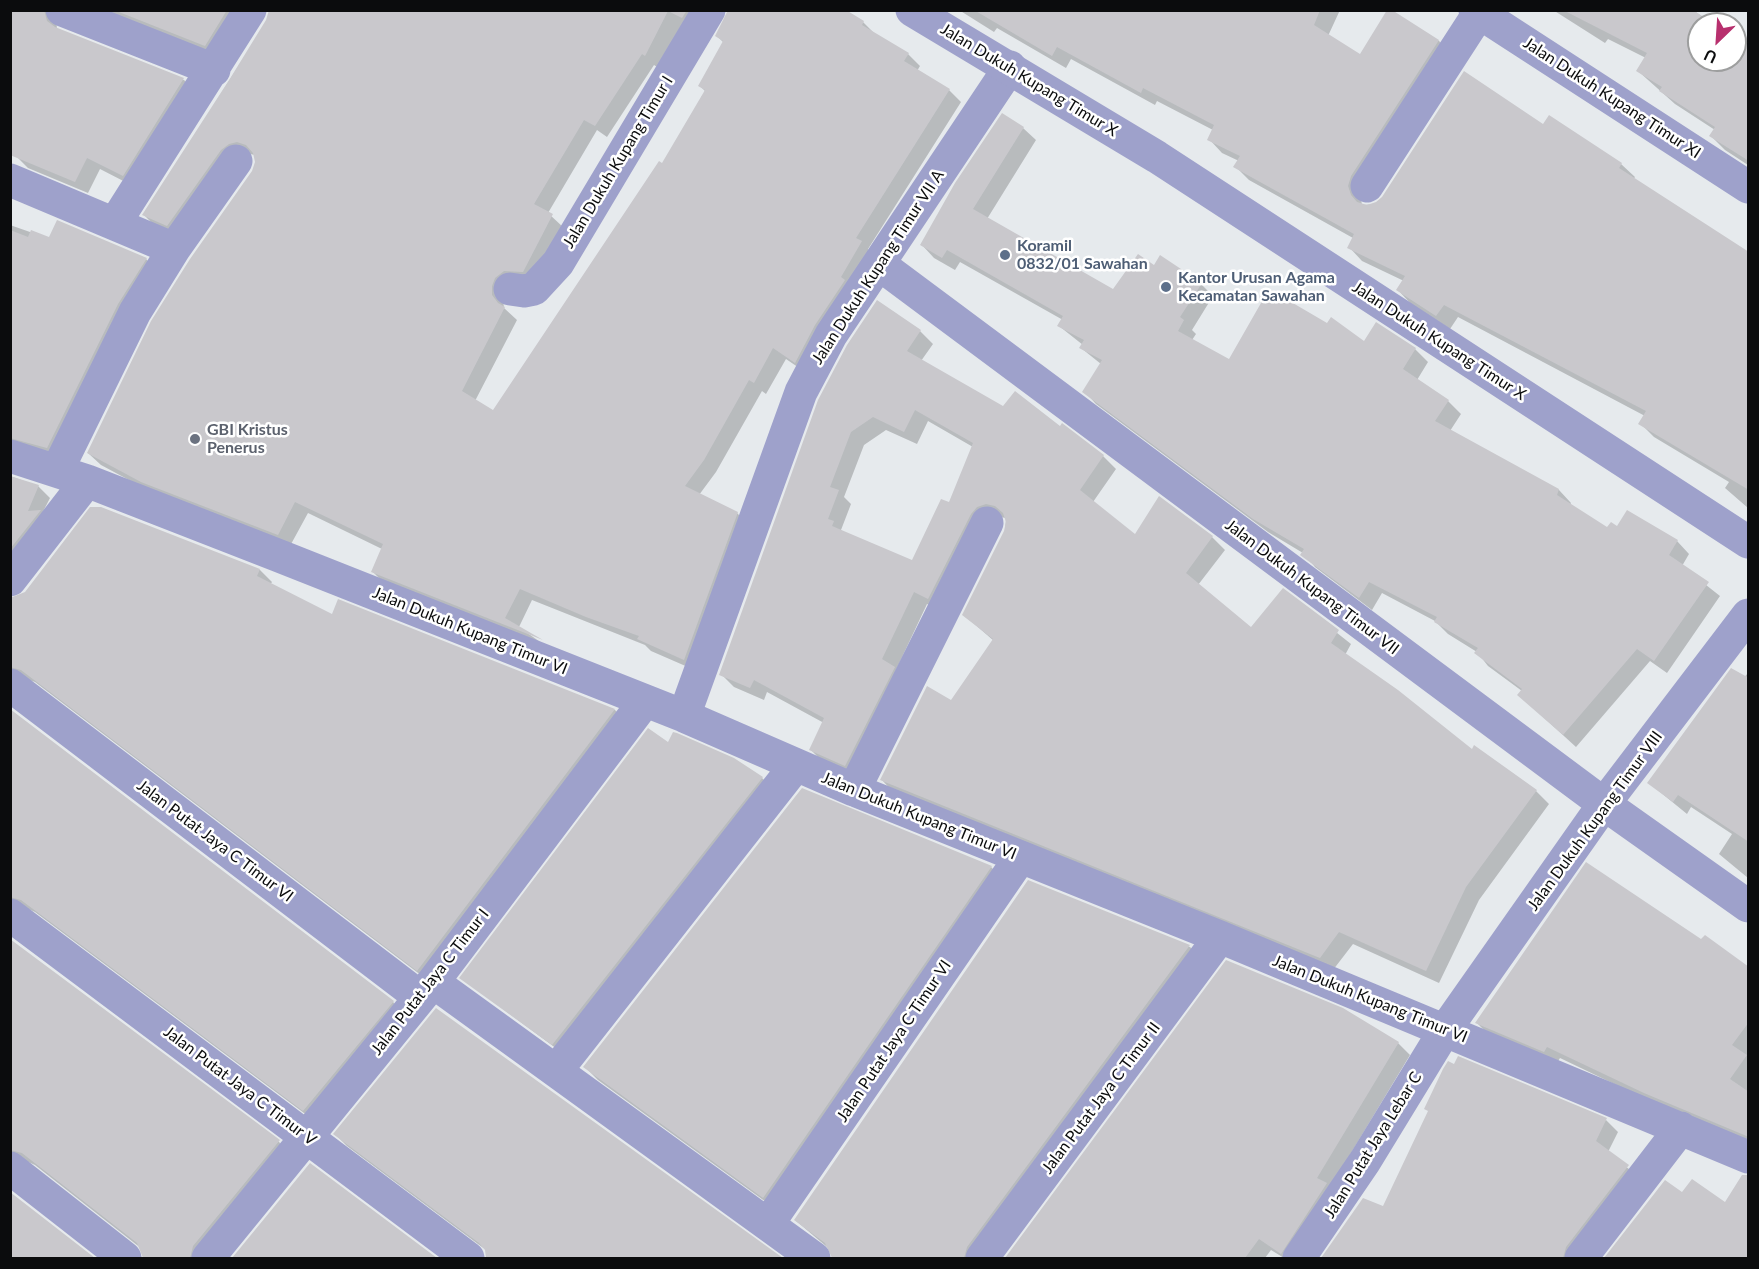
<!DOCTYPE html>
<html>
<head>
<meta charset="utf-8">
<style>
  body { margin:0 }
  #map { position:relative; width:1759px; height:1269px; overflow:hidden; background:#e6eaed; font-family:Lato,sans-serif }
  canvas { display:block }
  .frame { position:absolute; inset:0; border:12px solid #0b0c0d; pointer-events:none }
  .north { position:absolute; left:1687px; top:12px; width:60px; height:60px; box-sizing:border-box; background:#fff; border:2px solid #9d9e9e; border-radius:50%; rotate:205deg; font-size:16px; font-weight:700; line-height:24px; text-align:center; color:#0b0c0d }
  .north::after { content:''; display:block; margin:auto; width:21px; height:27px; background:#b8306e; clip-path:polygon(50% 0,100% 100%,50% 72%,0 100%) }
</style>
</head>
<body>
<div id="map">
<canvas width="1759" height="1269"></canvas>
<div class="frame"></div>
<div class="north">U</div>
</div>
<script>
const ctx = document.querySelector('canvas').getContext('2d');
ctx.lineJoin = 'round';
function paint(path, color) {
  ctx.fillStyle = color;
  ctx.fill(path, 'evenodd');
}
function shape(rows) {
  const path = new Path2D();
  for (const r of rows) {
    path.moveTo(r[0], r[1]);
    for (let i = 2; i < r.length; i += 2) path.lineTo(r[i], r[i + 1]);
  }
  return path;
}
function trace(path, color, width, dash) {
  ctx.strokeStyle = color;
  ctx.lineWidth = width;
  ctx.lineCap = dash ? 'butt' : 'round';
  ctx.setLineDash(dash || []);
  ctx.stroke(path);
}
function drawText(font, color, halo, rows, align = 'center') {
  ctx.font = font + ' Lato,sans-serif';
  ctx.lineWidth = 5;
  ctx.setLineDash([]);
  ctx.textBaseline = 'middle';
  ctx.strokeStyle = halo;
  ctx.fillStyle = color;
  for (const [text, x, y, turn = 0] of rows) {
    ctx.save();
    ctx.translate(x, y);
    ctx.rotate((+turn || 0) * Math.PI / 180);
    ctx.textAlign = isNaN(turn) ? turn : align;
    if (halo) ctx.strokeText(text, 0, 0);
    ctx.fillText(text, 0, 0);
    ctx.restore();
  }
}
paint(shape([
  [10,10,60,10,56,15,57,30,184,80,196,92,135,187,100,169,88,193,28,168,16,156],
  [98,10,249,10,217,57],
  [270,10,708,10,657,67,654,65,607,137,597,130,548,213,564,228,536,283,503,299,504,308,517,320,475,401,493,412,663,165,705,91,700,86,724,43,717,36,863,22,875,34,908,54,920,66,917,71,949,90,961,102,868,249,873,255,808,374,786,359,766,394,762,391,716,472,699,495,737,513,749,525,697,671,651,651,645,645,532,600,519,627,550,649,385,584,373,572,382,549,308,513,290,546,155,494,101,465,88,453,253,172,256,162,255,155,250,154,180,237,156,227,144,215,267,21],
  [959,10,1340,10,1328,36,1361,56,1390,10,1439,41,1452,54,1361,199,1362,205,1376,204,1544,126,1621,164,1635,177,1633,180,1748,261,1748,508,1725,488,1729,482,1654,437,1640,423,1645,416,1458,317,1450,329,1411,304,1398,290,1404,281,1362,261,1349,247,1353,238,1249,180,1235,166,1239,161,1222,153,1209,139,1213,130,1157,101,1155,105,1071,59,1066,68,997,28,994,32],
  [1553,10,1693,10,1713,24,1699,24,1699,60,1735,60,1735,39,1748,48,1748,165,1725,150,1711,136,1715,130,1675,104,1638,71,1646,58,1608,39,1605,43],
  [1023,128,1036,140,987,219,1113,291,1154,267,1201,284,1213,296,1192,330,1196,334,1192,340,1229,361,1327,325,1365,343,1376,324,1415,349,1428,362,1417,380,1448,401,1461,414,1450,431,1559,490,1571,503,1570,505,1608,529,1618,528,1677,541,1689,554,1682,566,1720,596,1667,673,1650,661,1576,747,1519,695,1522,691,1488,666,1477,652,1448,634,1435,621,1382,593,1372,610,1315,567,1303,553,1268,532,1096,404,1084,391,1101,364,1081,348,1083,345,1059,326,1063,320,960,262,955,270,934,258,922,245],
  [10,225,50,239,146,259,158,271,59,460,10,453],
  [920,331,933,344,921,361,1003,408,1060,428,1062,425,1103,456,1116,469,1093,502,1136,537,1160,498,1212,537,1225,550,1198,585,1251,629,1283,590,1351,644,1345,655,1472,751,1536,791,1549,804,1479,900,1439,983,1353,944,1333,970,894,793,882,780,951,702,994,641,964,615,1005,531,1006,518,1000,517,941,611,927,604,896,670,858,778,824,763,811,750,824,723,767,692,764,700,734,687,721,674,820,400],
  [928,421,973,447,950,504,913,562,843,532,841,530,851,504,844,497,864,445,886,430,917,444],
  [10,476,38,486,50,498,10,576],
  [101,508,260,570,272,582,270,585,332,616,339,601,615,710,626,722,430,982,35,682,23,678,10,670,10,600,25,593],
  [1748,673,1748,878,1719,854,1732,834,1691,807,1687,814,1649,783],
  [10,711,393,1002,405,1014,316,1122,35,912,26,908,10,913],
  [668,744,762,778,770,786,561,1052,461,978],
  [991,867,1004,880,777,1210,598,1080,585,1067],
  [1028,882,1190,947,1202,959,979,1258,834,1258,833,1252,795,1220],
  [10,941,279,1142,291,1154,205,1258,145,1258,142,1249,35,1165,26,1161,10,1166],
  [1702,941,1748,969,1748,1143,1658,1105,1560,1058,1557,1063,1489,1035,1477,1023],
  [1227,962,1398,1043,1410,1055,1330,1188,1284,1258,1271,1250,1265,1258,1007,1258],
  [437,1010,780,1258,488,1258,486,1250,347,1146,335,1134],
  [1606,1120,1618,1132,1608,1152,1640,1178,1579,1258,1322,1258,1363,1200,1384,1208],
  [310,1165,435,1258,234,1258],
  [1748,1177,1748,1258,1606,1258,1665,1182,1683,1194,1725,1205],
  [10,1194,93,1258,10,1258]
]), '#0003');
paint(shape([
  [10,10,44,10,47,21,55,27,184,78,123,176,87,158,75,182,10,155],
  [114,10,227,10,205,46],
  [269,10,687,10,682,18,668,11,645,56,642,54,595,126,584,120,534,204,553,214,523,272,504,271,495,278,492,286,492,295,498,303,505,307,462,391,493,410,659,161,662,163,705,90,698,86,723,41,715,36,728,10,846,10,864,21,862,25,909,53,904,61,950,89,856,238,862,241,841,277,845,280,815,325,795,363,773,348,754,383,749,380,704,460,685,486,738,512,684,660,637,639,639,636,586,617,520,589,505,618,543,640,371,572,383,544,295,502,278,535,141,482,87,453,151,321,190,259,252,171,255,162,253,153,246,145,237,142,229,144,221,150,167,226,142,215,231,77,266,20],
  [974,10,1320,10,1314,25,1360,54,1387,10,1392,10,1439,40,1351,176,1348,186,1351,195,1357,202,1367,205,1376,202,1382,197,1464,71,1543,124,1549,115,1622,163,1619,168,1749,252,1749,490,1638,424,1646,411,1444,305,1436,316,1396,290,1405,276,1347,248,1354,234,1233,167,1240,156,1207,140,1214,125,1143,88,1141,93,1057,47,1052,56],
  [1563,10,1693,10,1714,24,1699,24,1699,60,1735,60,1735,37,1749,46,1749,161,1709,136,1715,127,1659,91,1662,87,1636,71,1647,53],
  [1002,113,1024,127,973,209,1113,289,1138,254,1154,265,1160,255,1202,283,1180,317,1184,320,1178,331,1229,359,1269,289,1327,323,1331,317,1364,341,1376,322,1416,348,1403,369,1449,400,1435,421,1559,489,1557,495,1607,527,1611,522,1617,526,1627,510,1678,540,1669,555,1709,582,1654,661,1637,649,1563,735,1517,695,1522,689,1474,653,1478,648,1434,622,1437,617,1369,582,1359,598,1300,555,1304,549,1253,519,1082,392,1102,360,1079,348,1084,340,1057,326,1063,316,947,250,942,258,920,245,955,183],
  [57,220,147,258,118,304,47,448,10,438,10,230,28,237,31,230,49,237],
  [877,300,921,330,907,351,1003,406,1015,391,1060,426,1062,423,1104,455,1080,490,1135,534,1159,496,1213,536,1186,573,1251,627,1283,588,1339,630,1331,643,1398,690,1472,749,1474,745,1537,790,1466,887,1426,971,1339,932,1320,958,880,780,927,686,951,700,993,639,962,615,1004,531,1006,522,1003,513,995,506,986,504,977,507,971,514,928,599,914,592,882,659,895,667,845,766,809,750,824,718,754,680,750,688,719,675,818,400,847,345],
  [915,410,973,443,949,502,941,499,912,560,832,526,834,521,828,519,839,490,830,487,851,432,873,417,904,432],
  [10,476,39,485,28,511,41,510,10,549],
  [90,507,101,507,260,569,257,576,332,614,338,599,615,709,417,971,21,670,10,667,10,598,25,592],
  [1731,668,1749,678,1749,842,1678,795,1673,802,1647,783],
  [10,709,394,1001,303,1111,21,900,10,897],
  [648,728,668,742,673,732,677,733,734,758,763,777,552,1045,459,978],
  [802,788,992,866,763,1198,583,1067],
  [1586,862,1701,939,1705,935,1749,967,1749,1022,1732,1045,1747,1055,1730,1079,1749,1092,1749,1137,1644,1093,1547,1047,1544,1052,1475,1023],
  [1028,880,1190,945,967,1247,964,1258,832,1258,825,1243,794,1220],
  [10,939,280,1140,193,1246,190,1258,143,1258,137,1243,22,1153,10,1150],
  [1226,960,1343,1008,1399,1042,1317,1178,1327,1183,1281,1254,1259,1239,1245,1258,1005,1258],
  [436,1008,783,1258,486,1258,485,1250,479,1243,333,1134],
  [1458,1056,1607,1118,1596,1141,1629,1165,1566,1247,1563,1258,1321,1258,1363,1198,1383,1206,1428,1111,1424,1109,1443,1069,1448,1061,1454,1064],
  [310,1163,437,1258,232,1258],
  [1742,1175,1749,1175,1749,1258,1604,1258,1665,1180,1682,1192,1692,1179,1725,1202],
  [10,1192,95,1258,10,1258]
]), '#c9c8cc');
trace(shape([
  [62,10,214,70],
  [1475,10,1748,187],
  [10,180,174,249],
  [1367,186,1479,13],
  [115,223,250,10],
  [879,264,1604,804,1748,906],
  [510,289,524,291,534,289,558,263,709,10],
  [10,456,87,481,277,555,684,716,854,790,1220,937,1748,1157],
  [57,471,135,312,174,249,236,161],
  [10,580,87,481],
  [10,685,420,997],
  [684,716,801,392,831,335,1010,67],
  [854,790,987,523],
  [10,915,468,1258],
  [433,982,814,1258],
  [556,1071,796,765],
  [10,1168,125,1258],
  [768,1224,1020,858],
  [208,1258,433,982,645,701],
  [982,1258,1220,937],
  [1299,1258,1365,1161,1445,1030,1604,804,1748,615],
  [1581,1258,1681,1128]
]), '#9ea1cb', 33);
trace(shape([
  [912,10,1157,157,1748,542]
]), '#9ea1cb', 33);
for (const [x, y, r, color] of [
  [1005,255,6,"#5c6f8a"],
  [1166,287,6,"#5c6f8a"],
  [195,439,6,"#6b7280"]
]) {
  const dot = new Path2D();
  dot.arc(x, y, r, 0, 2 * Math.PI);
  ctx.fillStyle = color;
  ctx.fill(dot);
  trace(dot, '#fff', 2);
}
drawText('16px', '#0b0c0d', '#fff', [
  ["Jalan Dukuh Kupang Timur X",1029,80,31],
  ["Jalan Dukuh Kupang Timur XI",1612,98,33],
  ["Jalan Dukuh Kupang Timur I",618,162,-59],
  ["Jalan Dukuh Kupang Timur VII A",878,267,-57],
  ["Jalan Dukuh Kupang Timur X",1439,341,33],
  ["Jalan Dukuh Kupang Timur VII",1312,587,37],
  ["Jalan Dukuh Kupang Timur VI",470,631,22],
  ["Jalan Dukuh Kupang Timur VI",919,816,22],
  ["Jalan Dukuh Kupang Timur VIII",1595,821,-54],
  ["Jalan Putat Jaya C Timur VI",215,841,37],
  ["Jalan Putat Jaya C Timur I",430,982,-52],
  ["Jalan Dukuh Kupang Timur VI",1370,999,22],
  ["Jalan Putat Jaya C Timur VI",894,1041,-56],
  ["Jalan Putat Jaya C Timur V",240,1086,37],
  ["Jalan Putat Jaya C Timur II",1101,1098,-53],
  ["Jalan Putat Jaya Lebar C",1373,1145,-58]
]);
drawText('bold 16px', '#4e5e75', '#fff', [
  ["Koramil",1017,246],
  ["0832/01 Sawahan",1017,264],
  ["Kantor Urusan Agama",1178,278],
  ["Kecamatan Sawahan",1178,296]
], 'left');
drawText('bold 16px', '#5b616d', '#fff', [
  ["GBI Kristus",207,430],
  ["Penerus",207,448]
], 'left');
</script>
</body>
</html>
